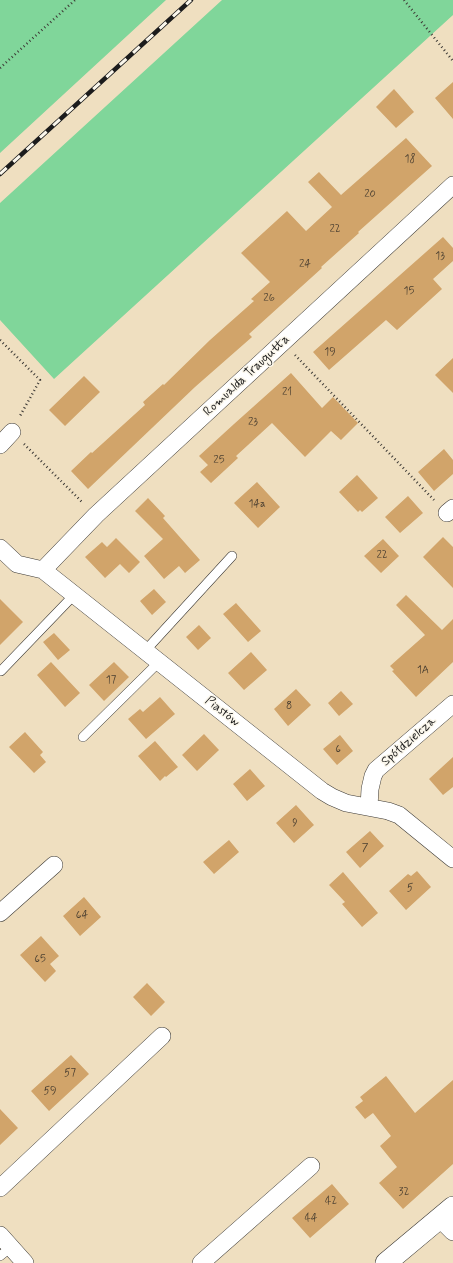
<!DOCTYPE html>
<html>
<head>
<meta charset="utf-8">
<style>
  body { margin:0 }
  canvas { display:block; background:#efdfc0 }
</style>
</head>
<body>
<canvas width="453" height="1263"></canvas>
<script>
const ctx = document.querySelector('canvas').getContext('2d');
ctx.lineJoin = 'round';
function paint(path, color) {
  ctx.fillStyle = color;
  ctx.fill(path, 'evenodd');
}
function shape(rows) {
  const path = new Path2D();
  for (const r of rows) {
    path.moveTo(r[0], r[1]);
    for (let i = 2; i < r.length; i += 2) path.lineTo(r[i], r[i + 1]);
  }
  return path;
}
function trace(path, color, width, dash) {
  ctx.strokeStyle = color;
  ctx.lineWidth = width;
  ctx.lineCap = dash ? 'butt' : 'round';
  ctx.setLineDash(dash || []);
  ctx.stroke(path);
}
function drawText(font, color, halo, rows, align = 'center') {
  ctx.font = font + ' Mynerve,sans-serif';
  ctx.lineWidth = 3;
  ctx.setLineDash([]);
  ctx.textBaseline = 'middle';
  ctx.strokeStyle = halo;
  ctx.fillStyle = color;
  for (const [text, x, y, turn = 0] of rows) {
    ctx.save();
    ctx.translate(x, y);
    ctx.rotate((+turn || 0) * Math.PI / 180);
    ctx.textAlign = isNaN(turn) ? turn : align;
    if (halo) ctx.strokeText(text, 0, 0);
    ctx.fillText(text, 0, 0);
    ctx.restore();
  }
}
paint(shape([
  [0,0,166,0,0,153],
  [222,0,453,0,453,15,54,379,0,320,0,203]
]), '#80d69a');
paint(shape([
  [453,82,453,119,435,98],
  [394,89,414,112,396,128,376,107],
  [406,138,432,166,358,232,359,233,321,267,322,268,249,334,252,337,195,387,88,489,71,471,91,452,92,453,145,405,143,402,163,384,164,385,210,340,254,301,251,299,270,282,241,253,287,211,306,231,332,207,308,182,319,172,341,195],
  [443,237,453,248,453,261,433,279,442,289,397,330,386,320,329,370,313,352],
  [453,358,453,393,435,375],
  [291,373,322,408,333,397,358,423,341,440,331,431,305,457,272,423,236,456,238,458,211,483,200,472,208,465,199,456,234,424],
  [84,376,100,392,65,426,49,410],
  [444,449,453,460,453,474,434,491,418,472],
  [357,475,378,498,362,512,360,510,358,512,339,492],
  [257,482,280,507,258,528,234,503],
  [408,496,423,513,400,533,385,517],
  [148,498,165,516,163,518,200,560,185,573,179,566,164,579,144,556,163,539,135,511],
  [443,537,453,547,453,588,423,557],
  [116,538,140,562,129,573,120,564,105,578,85,557,102,542,107,547],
  [383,539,399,556,381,573,364,556],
  [154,589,166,602,152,615,140,601],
  [406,595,442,630,453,619,453,662,416,697,392,671,394,670,390,666,425,635,396,605],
  [0,599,23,622,0,645],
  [236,603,261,631,248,642,223,614],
  [199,625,211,638,198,650,186,637],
  [54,633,70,650,58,660,43,642],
  [251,652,267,670,244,690,228,673],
  [51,662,80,693,65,707,37,675],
  [114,662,129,677,104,701,89,685],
  [296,689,311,705,288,726,274,709],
  [341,691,353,704,339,716,328,703],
  [160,697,175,714,146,739,128,719,140,709,143,712],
  [25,732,43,752,40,755,46,762,34,773,9,747],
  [204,734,219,750,197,771,182,755],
  [340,735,353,751,337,765,323,749],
  [155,741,178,767,166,777,165,776,160,781,138,756],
  [453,757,453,787,443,795,429,779],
  [250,769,265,786,247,801,233,784],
  [296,805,314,825,294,843,276,823],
  [370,831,384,846,360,868,346,852],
  [229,840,239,852,214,874,203,862],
  [417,871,431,887,406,910,389,891,408,874,411,876],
  [343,872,378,913,362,927,342,904,345,902,329,885],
  [84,897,101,917,80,936,63,916],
  [41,936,59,956,50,964,56,971,45,982,20,955],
  [147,983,165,1002,151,1016,133,997],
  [71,1055,89,1074,49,1111,31,1091],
  [386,1076,415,1113,453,1080,453,1164,403,1209,379,1183,397,1167,380,1146,391,1136,373,1113,365,1119,355,1107,363,1101,360,1097],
  [0,1109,18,1128,0,1145],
  [332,1184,349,1204,310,1238,292,1218]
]), '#d1a46a');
const service = shape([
  [145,651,232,556],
  [1,671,75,594],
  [83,737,159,662],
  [0,1256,11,1247]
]);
const minor = shape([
  [0,445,12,432],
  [447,513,453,508],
  [0,548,17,564,43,570,322,791,332,797,346,803,388,811,399,815,453,859],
  [43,570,96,515,453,185],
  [369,807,370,789,373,776,376,770,453,704],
  [0,913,54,865],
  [0,1188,162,1036],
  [440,1219,453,1232],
  [0,1235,25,1263],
  [201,1263,311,1166]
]);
const tertiary = shape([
  [386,1263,453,1207]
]);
trace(service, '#3c3935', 10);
trace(minor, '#3c3935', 18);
trace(tertiary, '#3c3935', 22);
trace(shape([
  [404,0,453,61],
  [0,68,75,0],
  [0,340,40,380,20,416],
  [295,355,434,500],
  [24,444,83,503]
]), '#3c3935', 2.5, [1, 3]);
trace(service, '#fff', 9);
trace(minor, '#fff', 17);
trace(tertiary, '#fff', 21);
const rail = shape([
  [0,174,191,0]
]);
trace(rail, '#1c1c1c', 4.5);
trace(rail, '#fbf7ec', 3, [9]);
drawText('11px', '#493e30', null, [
  ["18",410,160],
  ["20",370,195],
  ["22",335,230],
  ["13",440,257],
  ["24",305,265],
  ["15",409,292],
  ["26",269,299],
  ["19",330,353],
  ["21",287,393],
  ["23",253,423],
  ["25",219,461],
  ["14a",257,505],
  ["22",382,556],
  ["1A",423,671],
  ["17",111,681],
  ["8",289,707],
  ["6",338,750],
  ["9",295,824],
  ["7",365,849],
  ["5",410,889],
  ["64",82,916],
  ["65",40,960],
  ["57",70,1074],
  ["59",50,1092],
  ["32",404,1193],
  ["42",331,1202],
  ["44",311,1219]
]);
drawText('13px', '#1c1c1c', '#fbf7ec', [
  ["Romualda Traugutta",247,376,-43],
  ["Piastów",222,712,38],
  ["Spółdzielcza",409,742,-41]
]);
</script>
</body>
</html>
